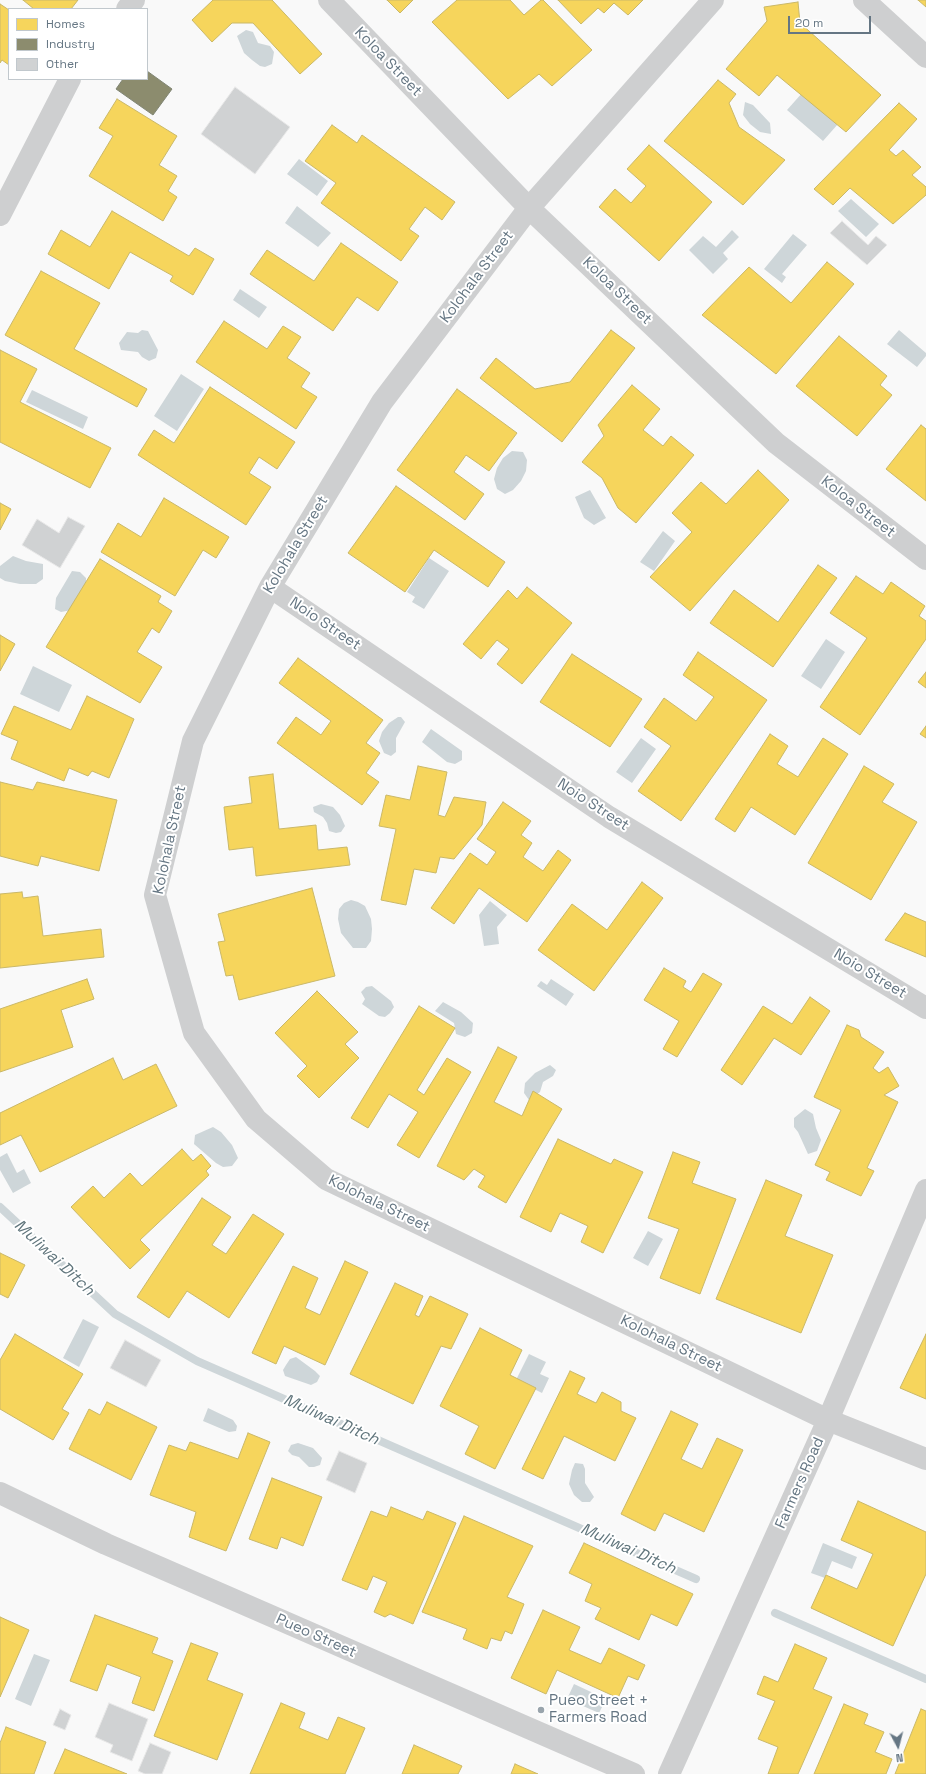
<!DOCTYPE html>
<html>
<head>
<meta charset="utf-8">
<style>
  body { margin:0 }
  #map { position:relative; width:926px; height:1774px; overflow:hidden; background:#f9f9f9; font-family:"Space Grotesk",sans-serif }
  canvas { display:block }
  .legend { position:absolute; left:8px; top:8px; width:140px; height:72px; box-sizing:border-box; background:#fff; border:1px solid #c1c8cd; margin:0; padding:5px 7px; list-style:none; font-size:12px; color:#657683 }
  .legend li { display:flex; align-items:center; gap:8px; height:20px }
  .legend b { width:20px; border:1px solid #c1c8cd }
  .north { position:absolute; left:878px; top:1726px; width:40px; height:40px; -webkit-text-stroke:3px #fff; paint-order:stroke; rotate:173deg; font-size:11px; font-weight:700; line-height:16px; text-align:center; color:#657683 }
  .north::after { content:''; display:block; margin:auto; width:14px; height:18px; background:#657683; clip-path:polygon(50% 0,100% 100%,50% 72%,0 100%) }
  .scale { position:absolute; left:788px; top:16px; width:83px; height:18px; box-sizing:border-box; border:2px solid #657683; border-top:0; padding-left:5px; font-size:12px; line-height:14px; white-space:nowrap; color:#657683; -webkit-text-stroke:3px #fff; paint-order:stroke }
</style>
</head>
<body>
<div id="map">
<canvas width="926" height="1774"></canvas>
<ul class="legend">
<li><b style="height:11px;background:#f6d55c"></b>Homes</li>
<li><b style="height:11px;background:#8c8c6e"></b>Industry</li>
<li><b style="height:11px;background:#d0d2d3"></b>Other</li>
</ul>
<div class="north">N</div>
<div class="scale">20 m</div>
</div>
<script>
const ctx = document.querySelector('canvas').getContext('2d');
ctx.lineJoin = 'round';
function paint(path, color) {
  ctx.fillStyle = color;
  ctx.fill(path, 'evenodd');
}
function shape(rows) {
  const path = new Path2D();
  for (const r of rows) {
    path.moveTo(r[0], r[1]);
    for (let i = 2; i < r.length; i += 2) path.lineTo(r[i], r[i + 1]);
  }
  return path;
}
function trace(path, color, width, dash) {
  ctx.strokeStyle = color;
  ctx.lineWidth = width;
  ctx.lineCap = dash ? 'butt' : 'round';
  ctx.setLineDash(dash || []);
  ctx.stroke(path);
}
function drawText(font, color, halo, rows, align = 'center') {
  ctx.font = font + ' "Space Grotesk",sans-serif';
  ctx.lineWidth = 4;
  ctx.setLineDash([]);
  ctx.textBaseline = 'middle';
  ctx.strokeStyle = halo;
  ctx.fillStyle = color;
  for (const [text, x, y, turn = 0] of rows) {
    ctx.save();
    ctx.translate(x, y);
    ctx.rotate((+turn || 0) * Math.PI / 180);
    ctx.textAlign = isNaN(turn) ? turn : align;
    if (halo) ctx.strokeText(text, 0, 0);
    ctx.fillText(text, 0, 0);
    ctx.restore();
  }
}
paint(shape([
  [246,30,253,32,258,43,270,46,274,52,272,64,265,67,260,66,252,60,244,53,237,36],
  [803,92,838,124,823,141,787,110],
  [745,102,753,105,770,123,771,134,760,132,750,124,743,115],
  [299,159,328,181,317,196,287,174],
  [851,199,879,224,866,237,838,211],
  [297,206,331,233,318,247,285,223],
  [732,230,739,237,723,253,728,259,713,274,689,250,703,236,716,247],
  [793,234,807,245,782,274,786,277,782,283,764,269],
  [240,289,267,307,259,318,233,300],
  [142,330,148,331,158,350,156,358,149,361,142,357,138,352,121,350,119,343,127,332,138,333],
  [899,330,926,353,926,356,917,367,887,344],
  [181,374,204,389,177,431,154,416],
  [32,390,88,417,83,429,26,402],
  [512,451,523,452,527,460,526,471,521,481,513,490,505,494,497,489,494,479,497,468,503,458],
  [590,490,606,518,594,525,584,518,575,497],
  [663,531,675,541,654,571,640,562],
  [13,556,26,561,43,564,43,579,36,584,20,584,5,581,0,578,0,566],
  [429,558,449,571,424,609,412,602,415,597,407,592],
  [72,571,80,572,86,578,86,583,72,610,61,612,55,609,56,598],
  [826,639,845,652,821,689,801,676],
  [33,666,72,685,59,712,20,694],
  [398,717,401,717,405,722,396,738,396,752,391,756,384,753,379,741,382,732,389,723],
  [431,729,462,751,462,760,455,764,447,762,422,742],
  [641,738,656,749,632,783,616,772],
  [321,804,333,807,340,815,345,826,341,832,336,833,329,831,327,823,323,817,314,812,313,807],
  [351,900,358,902,365,906,371,919,372,929,371,941,366,948,353,948,341,933,338,919,339,909,344,903],
  [490,901,507,915,497,927,499,944,484,946,479,915],
  [551,979,574,994,566,1006,537,986,541,981,547,985],
  [372,986,391,1001,394,1007,390,1013,385,1017,379,1016,362,1004,365,999,361,992,366,987],
  [443,1002,461,1012,473,1023,472,1033,465,1037,456,1034,454,1023,435,1011],
  [550,1065,556,1070,553,1076,543,1082,540,1092,529,1100,524,1093,525,1083,535,1073],
  [805,1109,813,1114,816,1128,821,1140,817,1151,808,1154,798,1132,794,1127,794,1118],
  [213,1127,221,1132,232,1145,238,1158,232,1166,223,1167,216,1163,194,1144,195,1135],
  [7,1153,17,1173,24,1169,31,1183,13,1193,0,1170,0,1157],
  [648,1231,663,1239,648,1266,633,1258],
  [83,1319,99,1327,79,1367,63,1358],
  [529,1354,546,1362,540,1374,549,1378,542,1393,516,1380],
  [296,1357,315,1371,320,1376,317,1382,311,1385,285,1376,283,1370,286,1365,290,1359],
  [208,1408,233,1420,237,1426,236,1431,229,1432,203,1421],
  [298,1443,313,1448,322,1458,320,1465,314,1467,309,1467,299,1457,292,1455,288,1451,291,1445],
  [575,1463,583,1464,585,1469,585,1483,594,1497,590,1502,582,1502,574,1495,569,1484,572,1470],
  [823,1543,857,1557,852,1569,832,1561,825,1578,811,1573],
  [34,1654,50,1660,31,1706,15,1699],
  [574,1684,606,1699,599,1713,567,1699]
]), '#ced6d9');
const homes = shape([
  [23,0,78,0,71,9,34,9,23,0],
  [213,0,272,0,322,54,300,74,253,23,232,23,212,42,192,20,213,0],
  [387,0,413,0,400,13,387,0],
  [457,0,510,0,524,15,541,0,543,0,592,50,552,86,539,74,508,99,432,22,457,0],
  [558,0,643,0,628,15,614,3,604,13,598,8,581,24,558,0],
  [918,0,926,0,926,7,918,0],
  [798,2,800,23,881,95,846,132,777,75,759,96,726,69,767,21,764,7,798,2],
  [0,4,9,10,9,65,2,60,0,63,0,4],
  [718,80,736,94,729,103,739,127,785,160,743,205,664,141,718,80],
  [117,99,177,136,159,165,177,176,168,191,177,197,163,221,89,176,113,136,99,128,117,99],
  [899,103,917,119,889,150,896,156,903,150,921,167,912,175,926,187,926,195,893,224,850,188,833,205,814,189,899,103],
  [332,125,357,143,362,135,455,202,442,220,425,207,409,229,419,236,401,261,321,203,336,183,305,161,332,125],
  [649,145,712,202,659,261,599,207,615,189,631,203,646,186,627,169,649,145],
  [112,211,189,256,195,248,214,259,193,295,170,281,173,276,130,252,109,289,48,254,61,230,90,247,112,211],
  [341,243,398,282,378,311,357,297,333,331,250,274,267,250,314,281,341,243],
  [827,262,854,284,776,374,702,315,749,267,791,303,827,262],
  [41,271,100,303,74,349,147,389,137,407,5,335,41,271],
  [224,321,267,349,283,326,301,337,287,358,310,373,301,387,317,397,296,429,196,362,224,321],
  [611,330,635,348,562,442,480,378,496,358,535,389,570,382,611,330],
  [839,336,887,376,880,385,892,395,857,436,796,386,839,336],
  [0,350,37,369,20,402,111,448,90,488,0,442,0,350],
  [632,385,660,409,643,430,663,446,671,436,694,455,636,523,618,508,602,478,582,462,604,436,598,425,632,385],
  [210,387,295,442,277,469,259,457,249,473,271,487,246,525,138,455,154,430,174,443,210,387],
  [457,389,517,433,489,471,466,455,454,472,484,494,465,520,397,470,457,389],
  [921,425,926,429,926,501,886,469,921,425],
  [758,470,789,500,690,611,650,577,692,532,672,513,701,482,726,504,758,470],
  [396,486,505,562,488,587,434,550,405,592,348,553,396,486],
  [164,498,229,537,216,558,203,550,175,596,101,552,118,523,141,537,164,498],
  [0,503,11,509,0,530,0,503],
  [100,559,161,596,158,602,172,611,159,633,152,628,137,652,162,667,140,703,46,647,100,559],
  [818,565,837,578,773,667,710,623,734,590,778,622,818,565],
  [856,576,883,594,891,582,925,606,919,616,926,621,926,639,860,735,820,707,867,638,830,613,856,576],
  [527,587,572,623,522,684,497,664,509,649,497,640,481,659,463,644,508,590,517,599,527,587],
  [0,635,15,644,0,671,0,635],
  [698,652,767,700,681,821,638,791,671,746,644,727,664,698,696,721,714,697,683,675,698,652],
  [572,654,642,699,610,747,540,702,572,654],
  [298,658,383,720,366,743,380,753,366,773,379,782,362,805,277,743,296,717,321,735,331,721,279,683,298,658],
  [926,672,926,688,918,682,926,672],
  [87,696,134,719,109,778,92,771,88,776,69,768,64,781,11,759,18,741,1,734,14,706,71,730,87,696],
  [926,726,926,738,920,734,926,726],
  [770,734,788,746,777,764,798,777,823,738,848,754,795,835,751,807,735,832,715,819,770,734],
  [418,766,447,772,438,815,445,817,454,797,486,802,482,825,454,859,440,857,436,873,414,869,406,905,381,900,396,829,379,826,386,795,410,800,418,766],
  [864,766,894,784,882,802,917,822,871,900,808,863,864,766],
  [273,774,279,829,316,825,318,850,347,847,350,865,256,876,253,847,229,850,224,807,252,803,249,777,273,774],
  [0,782,33,790,37,782,117,800,99,871,41,856,38,866,0,856,0,782],
  [503,802,531,821,521,835,532,843,523,857,543,871,558,850,571,860,527,922,479,888,454,924,431,908,470,853,487,865,496,852,477,839,503,802],
  [642,882,663,898,594,991,538,950,572,904,607,930,642,882],
  [312,888,335,976,239,1000,233,975,226,976,218,942,225,941,218,914,312,888],
  [22,892,23,898,38,896,43,936,101,929,104,957,0,968,0,894,22,892],
  [905,913,926,922,926,957,885,940,905,913],
  [664,968,686,981,683,987,691,992,703,973,722,984,677,1057,663,1049,679,1021,644,1000,664,968],
  [87,979,94,999,61,1010,73,1047,0,1072,0,1009,87,979],
  [317,991,358,1032,345,1044,359,1058,319,1098,297,1076,307,1066,275,1033,317,991],
  [810,997,830,1011,801,1055,774,1038,742,1085,721,1070,763,1006,792,1024,810,997],
  [419,1006,455,1028,417,1090,424,1095,447,1058,471,1072,419,1158,397,1145,418,1112,389,1094,368,1128,351,1118,419,1006],
  [847,1025,859,1030,861,1037,884,1052,873,1068,879,1073,888,1067,899,1086,884,1095,898,1102,867,1168,874,1171,861,1196,826,1180,830,1172,815,1165,841,1110,814,1097,847,1025],
  [498,1047,517,1057,494,1102,522,1116,533,1091,562,1109,506,1203,478,1187,485,1176,474,1169,464,1180,437,1166,498,1047],
  [113,1058,123,1080,156,1064,177,1106,40,1172,21,1135,0,1145,0,1113,113,1058],
  [558,1139,611,1164,614,1159,643,1172,603,1253,581,1242,588,1226,560,1213,551,1232,520,1217,558,1139],
  [182,1149,193,1161,201,1154,211,1166,206,1171,209,1175,140,1240,150,1250,130,1269,71,1207,93,1186,104,1198,130,1173,142,1186,182,1149],
  [673,1152,700,1162,692,1183,736,1199,700,1294,660,1278,679,1229,648,1218,673,1152],
  [766,1180,802,1195,785,1236,833,1255,801,1333,716,1299,766,1180],
  [202,1198,231,1217,212,1245,226,1254,253,1214,284,1234,229,1318,187,1291,169,1318,137,1297,202,1198],
  [0,1253,25,1265,8,1298,0,1294,0,1253],
  [345,1261,368,1272,325,1365,284,1346,276,1364,252,1353,293,1266,318,1278,305,1308,320,1315,345,1261],
  [395,1283,423,1296,415,1315,419,1317,430,1296,468,1314,451,1349,441,1346,413,1404,350,1374,395,1283],
  [480,1328,522,1350,510,1375,536,1388,495,1469,465,1454,479,1426,440,1406,480,1328],
  [15,1334,83,1374,62,1409,69,1413,53,1440,0,1409,0,1360,15,1334],
  [926,1334,926,1399,900,1388,926,1334],
  [570,1371,585,1378,577,1394,596,1403,602,1392,621,1402,621,1411,636,1418,615,1461,564,1436,543,1479,522,1469,570,1371],
  [107,1402,157,1427,131,1480,69,1449,89,1409,100,1415,107,1402],
  [671,1411,698,1424,681,1459,702,1469,717,1438,743,1450,704,1532,664,1513,655,1531,621,1514,671,1411],
  [248,1433,270,1442,226,1551,189,1537,196,1512,150,1495,169,1445,186,1451,190,1442,238,1459,248,1433],
  [272,1478,322,1497,303,1546,281,1537,277,1549,249,1539,272,1478],
  [858,1501,926,1532,926,1574,893,1646,811,1608,826,1575,857,1589,873,1554,841,1540,858,1501],
  [391,1507,423,1520,427,1511,456,1523,413,1624,390,1614,385,1617,374,1612,387,1582,373,1576,367,1590,342,1580,371,1511,387,1517,391,1507],
  [464,1516,533,1546,507,1597,524,1604,512,1634,505,1631,501,1641,491,1638,487,1649,463,1639,467,1629,422,1612,464,1516],
  [584,1543,693,1594,677,1626,651,1614,639,1640,595,1619,601,1608,585,1601,592,1584,569,1573,584,1543],
  [543,1610,580,1627,569,1650,601,1664,609,1648,645,1665,638,1680,628,1676,618,1698,557,1670,546,1694,511,1678,543,1610],
  [95,1615,158,1638,152,1653,173,1661,154,1711,132,1703,141,1677,107,1664,97,1691,70,1681,95,1615],
  [0,1617,29,1630,0,1697,0,1617],
  [191,1643,218,1653,207,1680,243,1694,217,1760,154,1736,191,1643],
  [795,1644,827,1658,813,1689,832,1697,798,1774,768,1774,778,1747,758,1739,775,1701,757,1694,764,1676,778,1682,795,1644],
  [281,1703,305,1713,299,1728,328,1740,338,1717,365,1728,345,1774,250,1774,281,1703],
  [844,1704,868,1714,864,1724,884,1732,875,1752,892,1759,886,1774,814,1774,844,1704],
  [921,1709,926,1711,926,1774,895,1774,921,1709],
  [6,1727,46,1742,34,1774,0,1774,0,1743,6,1727],
  [414,1745,462,1766,458,1774,402,1774,414,1745],
  [65,1749,127,1774,54,1774,65,1749],
  [515,1764,538,1774,511,1774,515,1764]
]);
paint(homes, '#f6d55c');
trace(homes, '#cab868', 1);
const industry = shape([
  [147,71,172,89,153,115,116,89,123,79,147,79,147,71]
]);
paint(industry, '#8c8c6e');
trace(industry, '#808574', 1);
trace(shape([
  [0,1207,115,1314,197,1361,696,1579],
  [775,1613,926,1679]
]), '#ced6d9', 8);
const building = shape([
  [235,87,290,127,255,174,201,134,235,87],
  [842,221,868,245,876,236,887,245,867,265,830,233,842,221],
  [68,517,85,526,60,568,22,545,37,519,59,533,68,517],
  [125,1340,161,1360,146,1387,110,1368,125,1340],
  [339,1451,367,1463,355,1493,326,1480,339,1451],
  [109,1703,148,1719,132,1761,110,1752,113,1745,95,1737,109,1703],
  [60,1709,71,1715,65,1730,53,1725,60,1709],
  [150,1743,171,1752,162,1774,145,1774,138,1771,150,1743]
]);
paint(building, '#d0d2d3');
trace(building, '#e8e8e8', 1);
trace(shape([
  [329,0,529,208,776,443,926,559],
  [713,0,529,208,382,402,270,587,193,741,155,895,194,1033,256,1119,326,1179,828,1420,926,1459],
  [864,0,926,57],
  [127,9,134,0],
  [0,215,70,79],
  [270,587,609,817,926,1008],
  [0,1493,106,1544,634,1774],
  [669,1774,828,1420,926,1190]
]), '#cecfd0', 22);
for (const [x, y, r, color] of [
  [541,1710,4,"#99a4ac"]
]) {
  const dot = new Path2D();
  dot.arc(x, y, r, 0, 2 * Math.PI);
  ctx.fillStyle = color;
  ctx.fill(dot);
  trace(dot, '#fff', 1.5);
}
drawText('15px', '#657683', '#fff', [
  ["Koloa Street",388,62,46],
  ["Kolohala Street",477,277,-53],
  ["Koloa Street",617,291,44],
  ["Koloa Street",858,507,38],
  ["Kolohala Street",296,545,-59],
  ["Noio Street",325,624,34],
  ["Noio Street",593,805,33],
  ["Kolohala Street",170,840,-78],
  ["Noio Street",870,974,31],
  ["Kolohala Street",379,1204,26],
  ["Kolohala Street",671,1344,26],
  ["Farmers Road",800,1483,-66],
  ["Pueo Street",316,1636,24]
]);
drawText('15px', '#657683', '#fff', [
  ["Pueo Street +",549,1701],
  ["Farmers Road",549,1718]
], 'left');
drawText('italic 16px', '#60757c', '#fff', [
  ["Muliwai Ditch",54,1258,43],
  ["Muliwai Ditch",331,1420,24],
  ["Muliwai Ditch",628,1549,24]
]);
</script>
</body>
</html>
